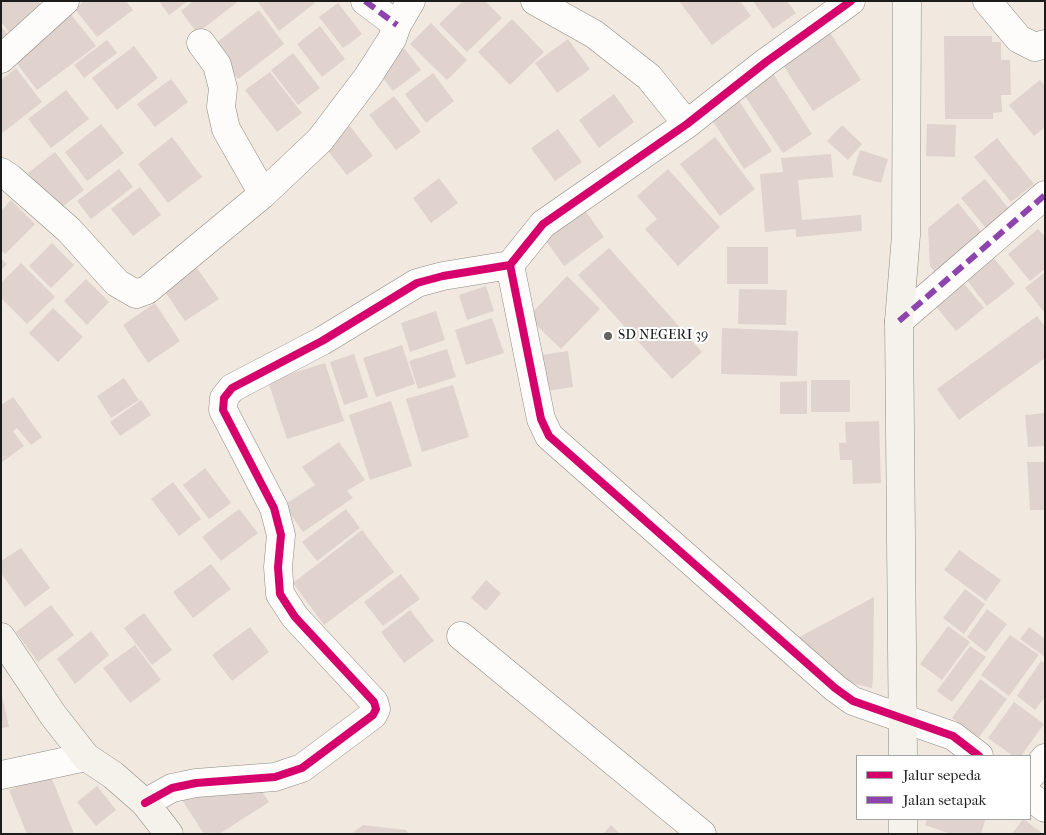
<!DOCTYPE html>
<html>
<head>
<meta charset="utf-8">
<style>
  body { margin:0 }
  #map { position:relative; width:1046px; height:835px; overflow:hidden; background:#f1e9df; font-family:"IM FELL French Canon",serif }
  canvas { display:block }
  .frame { position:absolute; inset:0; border:2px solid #1c1c1c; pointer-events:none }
  .legend { position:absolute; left:856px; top:755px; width:175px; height:65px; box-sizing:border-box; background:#fff; border:1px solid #a4a4a4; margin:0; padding:6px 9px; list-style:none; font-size:15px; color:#1c1c1c }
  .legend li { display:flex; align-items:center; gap:10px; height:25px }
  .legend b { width:25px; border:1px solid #a4a4a4 }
</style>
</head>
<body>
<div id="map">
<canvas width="1046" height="835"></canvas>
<div class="frame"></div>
<ul class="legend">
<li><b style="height:6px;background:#d6006c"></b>Jalur sepeda</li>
<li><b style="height:6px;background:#8e44ad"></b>Jalan setapak</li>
</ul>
</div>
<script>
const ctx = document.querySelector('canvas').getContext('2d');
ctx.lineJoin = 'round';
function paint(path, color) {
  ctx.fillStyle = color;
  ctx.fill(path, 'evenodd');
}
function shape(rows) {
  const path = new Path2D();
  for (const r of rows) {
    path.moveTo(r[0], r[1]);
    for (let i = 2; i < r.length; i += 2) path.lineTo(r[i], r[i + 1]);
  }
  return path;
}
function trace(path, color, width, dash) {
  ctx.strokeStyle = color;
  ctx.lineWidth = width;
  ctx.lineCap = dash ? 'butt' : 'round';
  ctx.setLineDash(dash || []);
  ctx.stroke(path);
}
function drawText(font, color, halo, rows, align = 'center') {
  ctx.font = font + ' "IM FELL French Canon",serif';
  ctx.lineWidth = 4;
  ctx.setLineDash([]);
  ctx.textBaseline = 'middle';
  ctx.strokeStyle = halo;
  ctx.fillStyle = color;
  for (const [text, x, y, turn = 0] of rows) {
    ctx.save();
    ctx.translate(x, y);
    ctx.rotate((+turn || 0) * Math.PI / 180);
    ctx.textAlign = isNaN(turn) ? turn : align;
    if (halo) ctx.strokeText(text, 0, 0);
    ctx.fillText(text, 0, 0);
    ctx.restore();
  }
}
paint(shape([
  [1,1,38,1,42,6,9,32,1,22],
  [84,1,126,1,133,10,97,37,75,9],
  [159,1,188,1,169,15],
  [193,1,239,1,197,33,181,11],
  [257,1,314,1,315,3,279,31],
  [463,1,485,1,502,18,467,52,439,24],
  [679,1,740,1,751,16,712,45],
  [753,1,787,1,796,13,773,29],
  [338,3,362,34,343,48,319,17],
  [259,10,284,44,238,79,212,46],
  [70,13,96,46,37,90,12,57],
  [512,19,544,52,510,85,478,52],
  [431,23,467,60,447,80,410,44],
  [1,26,8,35,1,40],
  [320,26,345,59,322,77,297,44],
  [827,28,861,80,813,111,779,59],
  [944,36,992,36,992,42,1001,42,1001,60,1010,60,1011,95,1001,95,1002,112,993,113,993,119,945,119],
  [568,39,590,69,557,93,535,63],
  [107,40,117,53,84,78,74,65],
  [134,46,158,78,117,110,92,78],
  [404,48,421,70,393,91,376,69],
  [293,53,320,88,298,105,271,70],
  [16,68,42,102,1,134,1,80],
  [270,72,302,113,277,132,245,90],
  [772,72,812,134,783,153,742,92],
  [433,73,454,101,426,123,405,94],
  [171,79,188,102,155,127,137,104],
  [1040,80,1045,86,1045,127,1034,136,1009,105],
  [66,90,89,119,51,148,28,119],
  [614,94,634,122,599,148,579,120],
  [394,96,421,132,396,150,369,115],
  [739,101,772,151,744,169,712,120],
  [101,124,124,153,87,181,65,152],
  [927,124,956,125,955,157,926,156],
  [842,125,862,144,848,160,827,141],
  [350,126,373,156,347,175,324,146],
  [558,129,582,162,555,181,531,148],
  [172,137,202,177,168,203,138,164],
  [715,137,755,189,720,216,680,164],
  [997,138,1034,184,1011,202,974,157],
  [860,150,888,159,881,183,852,175],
  [55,152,84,190,57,211,28,173],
  [831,154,833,177,798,180,802,220,861,215,862,231,796,237,796,229,765,232,760,174,783,172,781,158],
  [119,169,133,187,91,219,77,201],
  [668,169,720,227,678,266,645,229,657,219,637,196],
  [439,178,458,203,431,223,413,198],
  [985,179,1013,214,990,233,961,198],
  [140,187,161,215,133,236,111,209],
  [11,200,35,224,5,254,1,250,1,211],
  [579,202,604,237,564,266,539,231],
  [958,203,985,236,937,275,930,266,928,228],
  [1038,229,1045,237,1045,269,1030,281,1008,254],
  [52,243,74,265,51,288,29,266],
  [727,247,768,247,768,284,727,284],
  [609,248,702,352,672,379,578,275],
  [989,252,1015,284,987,306,962,274],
  [1,259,7,264,1,270],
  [21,263,55,297,27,324,1,298,1,283],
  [194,264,219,299,185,321,161,286],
  [1045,272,1045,313,1025,288],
  [567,276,600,309,561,349,528,317],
  [958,276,984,308,956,331,930,299],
  [86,279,109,302,87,325,64,301],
  [486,286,494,311,467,320,459,295],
  [739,289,787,290,786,325,738,324],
  [155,303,180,341,148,363,123,325],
  [53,308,83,337,58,362,29,333],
  [436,311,445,340,410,352,401,323],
  [1037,316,1045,327,1045,358,959,420,937,389],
  [492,318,504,353,466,365,455,330],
  [722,328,798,331,797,376,721,374],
  [402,345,415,384,376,397,363,358],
  [447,349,456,377,418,389,409,361],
  [568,351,573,387,540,392,535,356],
  [354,354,368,397,344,405,330,362],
  [325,363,344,421,287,439,268,381],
  [124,378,139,400,111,418,97,396],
  [811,380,850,380,850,412,811,412],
  [807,381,807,414,780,414,780,382],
  [453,385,469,437,422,452,406,399],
  [13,397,42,437,31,445,17,428,13,431,24,446,1,463,1,405],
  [141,400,151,415,120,436,110,422],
  [391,401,412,466,370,480,349,415],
  [1045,413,1045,446,1028,447,1025,415],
  [879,421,881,483,853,484,852,460,840,460,839,443,846,443,845,422],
  [339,442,365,480,347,491,353,498,303,532,284,505,315,485,302,467],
  [1027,462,1045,462,1045,510,1030,510],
  [205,468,231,503,209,519,183,485],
  [173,482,201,519,179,536,151,499],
  [239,509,258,533,221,561,202,537],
  [346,509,360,528,317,561,302,542],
  [362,530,394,572,324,625,293,583],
  [21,548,50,588,25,607,1,573,1,561],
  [959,550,1001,580,986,601,944,570],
  [211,564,231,589,193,618,173,592],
  [401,574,420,599,383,626,364,602],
  [486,580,501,593,486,611,471,598],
  [965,589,985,604,964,634,943,618],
  [874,597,873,677,872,688,843,681,794,640],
  [51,605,74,635,38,662,16,632],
  [987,609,1007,624,986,652,967,637],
  [410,610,434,641,404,663,381,632],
  [144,613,172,650,152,665,124,628],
  [948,626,970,642,942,680,920,664],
  [250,627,269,652,232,681,212,655],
  [1029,627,1045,639,1045,657,1020,639],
  [91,631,109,655,75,684,57,659],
  [1010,635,1039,655,1009,696,981,675],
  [135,645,161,680,130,703,103,668],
  [970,646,986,657,952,702,937,691],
  [1041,661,1045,664,1045,697,1035,710,1017,696],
  [980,679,1007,699,979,737,952,718],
  [1,691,9,727,1,728],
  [1014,702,1044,724,1021,756,1013,756,988,738],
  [50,774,74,834,27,834,9,790],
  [97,786,116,810,96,826,77,802],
  [259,787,269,802,219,834,204,834,177,792],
  [927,819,980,819,985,820,981,834,951,834,925,825],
  [1023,819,1041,832,1040,834,1012,834],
  [363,825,406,830,409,834,351,834],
  [611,825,620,834,603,834]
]), '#e0d2cc');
const street = shape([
  [365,1,397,25],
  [535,1,594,34,649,77,687,124],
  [987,1,1019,39,1035,47,1045,44],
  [201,43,217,65,223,88,221,107,226,129,263,194],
  [1,59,65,1],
  [1,172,10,178,69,230,117,283,136,294,147,290,263,194,320,140,367,78,392,39,397,25,411,1],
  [510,265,541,419,549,436,835,688,853,701,953,736,979,756],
  [899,321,1045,195],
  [461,636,702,834],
  [1,775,86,757],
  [1030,776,1045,758],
  [1030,796,1045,808],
  [145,803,172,788,196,783,275,777,302,768,373,715,376,709,374,702,295,617,280,594,278,567,281,535,274,508,223,410,224,398,232,388,322,341,417,283,443,276,510,265,543,224,687,124,766,62,851,1]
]);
const secondary = shape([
  [1,637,53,715,86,757,113,775,145,803,169,834],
  [903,756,899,321,906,235,907,1],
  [903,834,903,819]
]);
trace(street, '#8d8984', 29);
trace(secondary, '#8d8984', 29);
trace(street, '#fdfcfa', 28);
trace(secondary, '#f5f2ec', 28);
trace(shape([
  [365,1,397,25],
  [899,321,1045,195]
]), '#8e44ad', 6, [12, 6]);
trace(shape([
  [510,265,541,419,549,436,835,688,853,701,953,736,979,756],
  [145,803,172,788,196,783,275,777,302,768,373,715,376,709,374,702,295,617,280,594,278,567,281,535,274,508,223,410,224,398,232,388,322,341,417,283,443,276,510,265,543,224,687,124,766,62,851,1]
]), '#d6006c', 8);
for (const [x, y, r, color] of [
  [608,336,5,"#676460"]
]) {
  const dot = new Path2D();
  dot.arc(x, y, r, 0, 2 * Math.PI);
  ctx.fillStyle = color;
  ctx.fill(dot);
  trace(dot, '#fff', 2);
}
drawText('14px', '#1c1c1c', '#fff', [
  ["SD NEGERI 39",618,336]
], 'left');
</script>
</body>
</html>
